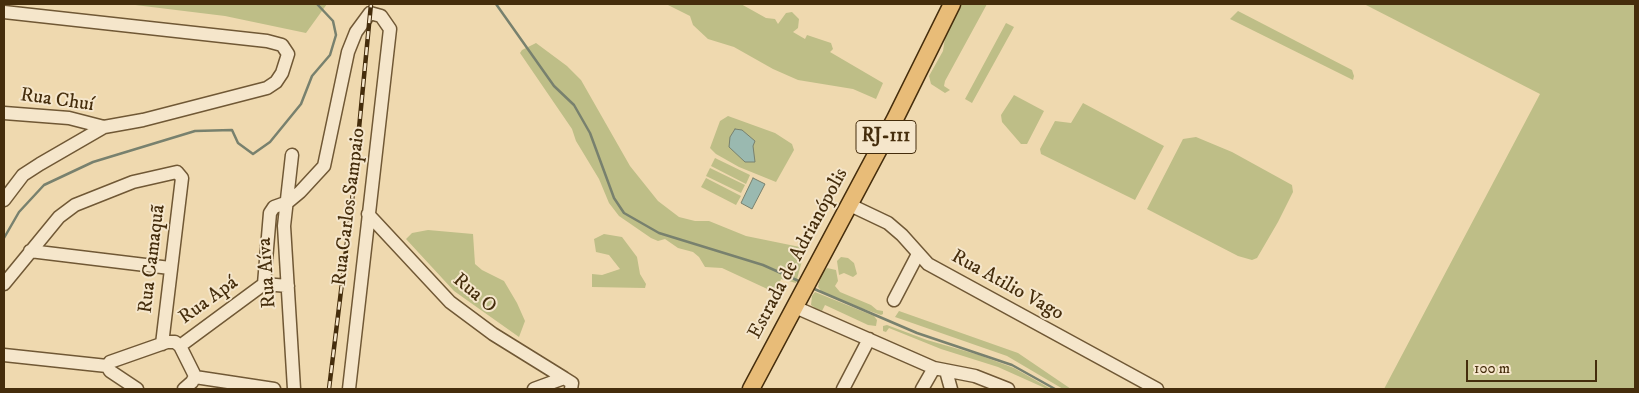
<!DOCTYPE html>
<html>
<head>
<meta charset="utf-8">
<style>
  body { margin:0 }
  #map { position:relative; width:1639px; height:393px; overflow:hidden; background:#efd9af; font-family:"IM FELL DW Pica",serif }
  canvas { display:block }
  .frame { position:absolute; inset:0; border:5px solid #452d0c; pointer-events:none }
  .scale { position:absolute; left:1466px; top:360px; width:131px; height:22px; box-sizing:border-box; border:2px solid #452d0c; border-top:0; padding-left:6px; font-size:15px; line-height:18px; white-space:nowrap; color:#452d0c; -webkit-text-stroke:4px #f5e6cb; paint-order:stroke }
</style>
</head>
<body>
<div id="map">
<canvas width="1639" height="393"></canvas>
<div class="frame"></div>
<div class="scale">100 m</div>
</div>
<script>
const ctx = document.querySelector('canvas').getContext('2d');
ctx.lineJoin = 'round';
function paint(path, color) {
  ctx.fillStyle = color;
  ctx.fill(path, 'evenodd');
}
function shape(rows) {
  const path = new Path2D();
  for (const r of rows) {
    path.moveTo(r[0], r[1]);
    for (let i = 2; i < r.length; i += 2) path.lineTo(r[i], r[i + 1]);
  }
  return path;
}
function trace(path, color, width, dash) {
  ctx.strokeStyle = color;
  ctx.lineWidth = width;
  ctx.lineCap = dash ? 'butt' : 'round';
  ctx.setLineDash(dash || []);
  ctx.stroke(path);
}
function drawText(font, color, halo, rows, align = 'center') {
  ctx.font = font + ' "IM FELL DW Pica",serif';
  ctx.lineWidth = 4;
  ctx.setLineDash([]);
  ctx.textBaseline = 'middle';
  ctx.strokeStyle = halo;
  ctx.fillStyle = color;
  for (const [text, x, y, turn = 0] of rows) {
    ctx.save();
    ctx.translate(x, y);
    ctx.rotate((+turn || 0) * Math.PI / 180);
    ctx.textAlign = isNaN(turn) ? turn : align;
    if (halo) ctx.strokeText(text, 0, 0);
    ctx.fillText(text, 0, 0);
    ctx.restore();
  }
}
paint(shape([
  [127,4,327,4,306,33,225,16],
  [666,4,741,4,766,18,775,19,778,24,786,13,792,12,799,19,798,28,793,32,805,39,807,35,831,43,833,49,830,52,883,83,876,99,853,89,798,80,773,69,734,47,708,39,693,25,690,16],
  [959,4,987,4,945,81,944,86,950,90,945,93,931,84,929,76,943,51,946,31],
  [1364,4,1635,4,1635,389,1384,389,1540,94],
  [1238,11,1352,70,1354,76,1353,80,1230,19],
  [1006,23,1014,27,972,103,965,99],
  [536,43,567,66,581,80,630,166,658,201,679,217,695,221,709,221,746,236,800,247,804,253,796,283,781,279,776,293,722,268,705,267,699,257,693,252,678,248,665,239,658,241,651,238,619,216,609,203,599,179,576,141,572,129,520,53,522,50],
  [1014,95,1044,111,1027,144,1021,144,1002,122,1001,115],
  [1083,103,1164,146,1135,200,1041,154,1040,149,1055,121,1071,123],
  [728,116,775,133,792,144,794,150,776,182,739,167,716,154,710,148,720,121],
  [1196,137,1232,152,1292,185,1293,192,1278,222,1257,258,1252,260,1238,256,1147,209,1183,139],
  [715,158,750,175,746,184,711,166],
  [710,168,745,185,741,193,706,176],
  [706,178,741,196,736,205,701,187],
  [428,230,473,234,475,264,482,270,504,281,517,303,525,321,519,337,454,291,406,239,412,233],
  [604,234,622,237,637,257,640,274,646,284,645,288,592,287,592,274,602,275,620,269,609,255,596,252,594,239],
  [841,257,848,258,854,263,857,274,853,277,844,273,839,275,837,261],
  [827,268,836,270,838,281,835,286,840,292,871,305,877,310,883,311,883,314,881,315,861,308,822,292,818,287,821,274],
  [815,292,874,316,877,320,876,326,868,325,825,305,822,311,815,308,811,305,812,296],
  [899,311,1018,353,1071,389,1063,389,1007,356,895,317],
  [887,325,927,340,979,355,1014,368,1051,389,1047,389,998,367,941,349,889,328,886,332,883,331,883,326]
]), '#bebe87');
const water = shape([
  [735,129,742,130,755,141,753,146,755,162,745,162,729,147,730,137,735,129],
  [753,178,765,184,752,209,741,203,753,178]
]);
paint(water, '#9ab9b0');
trace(water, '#78816e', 1);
trace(shape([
  [496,4,554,86,574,105,590,133,614,198,624,213,659,233,763,265,801,282],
  [4,238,19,212,44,185,93,162,195,131,232,130,238,143,253,154,270,142,301,104,312,76,330,55,336,35,333,21,317,4],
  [812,288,917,333,1012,365,1055,389]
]), '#78816e', 2.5);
const minor = shape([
  [4,12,267,41,282,45,288,54,282,73,276,82,267,88,143,120,104,127,40,164,23,175,4,200],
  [4,113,69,118,104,127],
  [292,155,284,226,294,389],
  [848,204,888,223,902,235,928,264,1157,389],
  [368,214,450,302,493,334,564,378,534,389],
  [30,251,170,268],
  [4,284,59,217,75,205,133,182,177,172,182,178,162,344],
  [264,284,270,213,274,207,288,202,300,192,324,166,348,52,356,32,370,13,381,16,390,29,349,389],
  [894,300,918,254],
  [795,307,934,368,975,376,1008,389],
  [180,346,264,284,288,286],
  [4,355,107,366,110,362,167,342,175,342,180,346,195,376,192,382,184,389],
  [107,366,110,371,137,389],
  [946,371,951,389],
  [195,377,274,389],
  [564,378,572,383,571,389],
  [843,389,869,339],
  [922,389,934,368]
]);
const major = shape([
  [751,389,895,119,952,4]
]);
trace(minor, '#705835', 15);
trace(major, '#452d0c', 19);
trace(minor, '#f5e6cb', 12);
trace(major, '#e8bc78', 16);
const rail = shape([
  [329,389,352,201,371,4]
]);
trace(rail, '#452d0c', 4.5);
trace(rail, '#f5e6cb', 2.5, [8]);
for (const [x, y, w] of [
  [886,137,60]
]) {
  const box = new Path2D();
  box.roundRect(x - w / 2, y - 16.5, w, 33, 4);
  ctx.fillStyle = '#f5e6cb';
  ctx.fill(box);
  trace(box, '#452d0c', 1);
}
drawText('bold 19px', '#452d0c', null, [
  ["RJ-111",886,137]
]);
drawText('20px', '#452d0c', '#f5e6cb', [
  ["Rua Chuí",57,101,8],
  ["Rua Carlos Sampaio",350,207,-83],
  ["Estrada de Adrianópolis",799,254,-62],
  ["Rua Camaquã",153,259,-83],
  ["Rua Aíva",268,273,-94],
  ["Rua Atilio Vago",1007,286,29],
  ["Rua O",474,294,40],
  ["Rua Apá",209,301,-36]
]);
</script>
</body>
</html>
